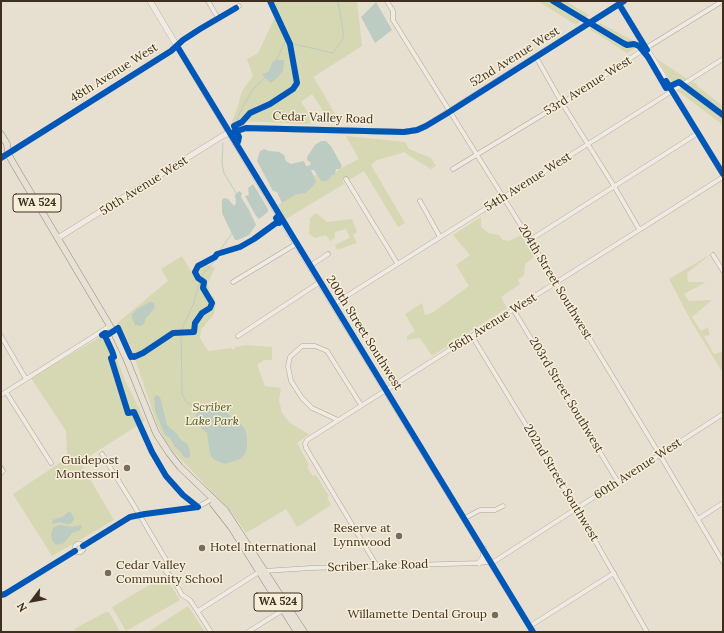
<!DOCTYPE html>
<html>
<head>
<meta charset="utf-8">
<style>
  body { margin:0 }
  #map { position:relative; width:724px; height:633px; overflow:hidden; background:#e7e0d1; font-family:Lora,serif }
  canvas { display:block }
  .frame { position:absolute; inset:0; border:2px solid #3d2e20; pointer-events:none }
  .north { position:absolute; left:12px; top:581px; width:40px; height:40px; -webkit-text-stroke:3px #f7eed8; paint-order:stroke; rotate:238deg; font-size:11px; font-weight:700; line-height:16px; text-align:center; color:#3d2e20 }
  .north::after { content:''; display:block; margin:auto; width:14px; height:18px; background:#3d2e20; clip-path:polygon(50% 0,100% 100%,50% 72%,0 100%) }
</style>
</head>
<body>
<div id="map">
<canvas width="724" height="633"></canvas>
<div class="frame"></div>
<div class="north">N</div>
</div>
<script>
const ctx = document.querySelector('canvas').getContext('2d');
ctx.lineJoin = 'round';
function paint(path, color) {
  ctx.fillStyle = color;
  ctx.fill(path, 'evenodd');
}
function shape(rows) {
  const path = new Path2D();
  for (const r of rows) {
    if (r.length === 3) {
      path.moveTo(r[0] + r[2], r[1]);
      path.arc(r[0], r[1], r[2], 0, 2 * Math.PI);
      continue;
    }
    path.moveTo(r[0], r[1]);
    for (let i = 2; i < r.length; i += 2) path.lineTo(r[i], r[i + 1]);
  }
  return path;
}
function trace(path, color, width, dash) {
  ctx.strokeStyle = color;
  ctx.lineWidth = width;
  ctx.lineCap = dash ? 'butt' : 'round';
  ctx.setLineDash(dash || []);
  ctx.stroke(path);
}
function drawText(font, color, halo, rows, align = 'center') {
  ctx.font = font + ' Lora,serif';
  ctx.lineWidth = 3;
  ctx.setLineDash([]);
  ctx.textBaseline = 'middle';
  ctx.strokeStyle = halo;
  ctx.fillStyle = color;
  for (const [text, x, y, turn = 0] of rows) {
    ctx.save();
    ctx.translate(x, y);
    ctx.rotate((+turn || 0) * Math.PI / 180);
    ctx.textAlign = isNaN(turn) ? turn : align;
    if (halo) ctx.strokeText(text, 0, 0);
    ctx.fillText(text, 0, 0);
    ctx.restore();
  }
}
paint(shape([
  [268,1,357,1,362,46,315,76,313,76,341,124,331,123,312,94,301,102,309,114,310,124,241,121,231,124,238,106,242,91,253,76,247,59,258,53,275,17],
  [538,1,566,1,589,15,576,25],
  [600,23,636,42,639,46,627,53,589,29],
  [656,58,687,79,674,86],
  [694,82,698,85,697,86,723,106,723,125,678,91,691,83],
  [346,136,405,142,409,149,431,158,436,166,431,169,408,155,405,152,377,160,371,165,405,223,398,227,364,171,351,179,342,179,344,184,286,219,278,205,295,195,306,193,314,185,316,181,313,176,317,175,321,181,332,175,335,175,336,172,343,167,359,159],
  [316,213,327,222,352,219,357,232,353,235,357,243,337,250,335,245,350,238,346,229,335,232,335,238,330,241,326,235,315,238,309,234,310,218],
  [481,217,481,227,488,233,499,235,503,240,509,241,521,235,534,257,525,264,524,275,518,280,520,284,501,297,507,308,458,339,453,338,452,343,432,356,420,338,407,340,407,336,415,331,405,314,422,303,425,315,432,313,469,286,456,265,470,255,453,235],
  [711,254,687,273,688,282,706,282,684,294,689,301,712,300,692,317,701,331,708,327,710,335,704,336,714,354,723,351,723,373,691,321,669,279],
  [182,256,191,271,204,263,215,268,208,283,210,301,213,295,216,303,214,314,201,330,200,338,208,351,232,348,233,350,236,347,246,345,272,347,272,360,264,360,257,365,265,386,281,388,279,400,282,413,290,423,309,434,297,443,309,465,307,467,313,476,316,475,329,496,327,498,331,505,297,527,286,509,246,533,232,513,172,450,164,439,157,424,131,347,117,323,168,281,161,269],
  [107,333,125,380,145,421,80,462,114,520,52,556,13,494,67,458,66,431,31,378],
  [165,576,180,600,126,631,112,607],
  [188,606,205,632,148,632],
  [106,612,109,612,120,632,77,632,74,629]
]), '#d6d7b3');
paint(shape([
  [376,2,392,30,375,43,361,17],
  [276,60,284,60,283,71,277,78,271,83,262,75,269,71,272,62],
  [321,141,326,141,331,146,342,166,340,169,336,169,335,175,332,175,327,181,321,181,314,170,311,170,316,181,314,185,306,193,295,195,282,203,277,192,273,191,257,161,260,151,264,149,269,151,279,152,284,155,286,161,291,164,304,161,306,166,309,166,311,163,307,160,307,157,315,145],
  [253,184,268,209,268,212,259,219,256,216,245,196,249,195,248,188],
  [239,191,242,193,241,197,249,210,256,225,249,235,238,240,235,240,222,213,222,200,224,198,228,199,234,206,236,203,235,195],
  [150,302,154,303,155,308,145,319,145,322,141,326,135,325,132,318,132,314,137,309],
  [156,395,160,397,167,425,177,434,180,439,187,444,190,451,190,457,187,458,183,456,180,451,175,447,170,438,165,435,155,410,154,398],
  [202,406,217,408,228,413,232,419,240,423,245,429,247,437,247,447,245,454,240,459,225,464,213,459,210,454,207,433,202,429,197,421,196,415,198,409],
  [70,511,74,518,72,523,68,524,59,522,52,524,53,520,62,517],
  [60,525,72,527,81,525,82,526,80,530,72,533,64,543,58,545,55,544,52,540,51,535,53,528,56,526]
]), '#bcccc2');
trace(shape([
  [276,61,285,42,333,53,344,37,338,1],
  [236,124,239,114,253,89,265,78],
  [223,143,222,163,224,173,236,193],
  [198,409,186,402,182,394,181,331,193,305,198,287,203,274,219,256,221,249,233,232]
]), '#bcccc2', 1);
const street = shape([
  [208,1,218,18],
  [388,3,393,11,393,20,401,33,530,240,660,455,723,562],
  [177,46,183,40,210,23,239,6],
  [536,57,562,103,614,186,639,229],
  [453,169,562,103,646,48,721,2,723,2],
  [346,179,397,263],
  [420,201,440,237],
  [530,240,698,133],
  [713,255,723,271],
  [310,266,328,254],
  [233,282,296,244],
  [334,304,723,59],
  [513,309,618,482],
  [1,336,26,379],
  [238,336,320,282],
  [472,336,577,509,647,632],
  [6,392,51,463],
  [1,395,110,326],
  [338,420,312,408,302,398,291,381,288,366,290,357,302,346,315,346,327,351,361,405],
  [102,454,133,504,168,563,169,569,166,572,172,577,182,595,190,600,211,632],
  [1,468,3,471,1,473],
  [465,518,480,510,495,510,503,506],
  [698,519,723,503],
  [79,548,4.5],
  [83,546,130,517,145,514,198,507,210,500],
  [377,566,306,448,305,444,307,440,723,177],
  [1,595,5,594,50,566],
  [198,611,259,572,264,571,311,568,479,563,495,561,723,414],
  [530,626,614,573],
  [248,632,283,610]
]);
const secondary = shape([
  [150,1,279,216,533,632],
  [619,4,723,174],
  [1,158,171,51,177,46],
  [58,238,224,135,246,128,404,132,417,130,426,126,624,1],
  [479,563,483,558,484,549]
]);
const primary = shape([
  [1,134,7,144,8,154,19,173,113,331,126,358,156,433,169,453,180,467,225,510,304,632],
  [213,504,231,527,297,632]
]);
trace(street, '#ada599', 5);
trace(secondary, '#9c958a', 6);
trace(primary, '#928b80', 7);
trace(street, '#efebe3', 4);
trace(secondary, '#efebe3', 5.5);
trace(primary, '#e6e1d4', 6);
trace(shape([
  [553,1,623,43,627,45,634,44,639,46,648,57,666,88,679,82,723,115],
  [619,4,647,50],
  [177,46,533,632],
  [666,81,723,174],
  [234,132,246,128,404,132,417,130,426,126,446,114,624,1],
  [238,142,239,137,234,126,242,122,250,113,270,104,293,89,297,83,290,44,270,1],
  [1,158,171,51,183,40,200,29,236,8],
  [102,335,105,333,109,334,118,328,131,357,134,356,134,357,143,353,173,333,194,332,195,323,202,313,210,308,212,303,203,288,204,282,198,278,195,272,198,266,215,257,217,254,240,247,254,239,276,223,279,223,276,218,278,216],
  [102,335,105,336,112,351,114,357,111,358,128,413,134,412,152,452,166,476,183,495,198,507],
  [83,546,130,517,145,514,198,507],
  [1,595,5,594,75,551]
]), '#0057b8', 6);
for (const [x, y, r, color] of [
  [127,468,4,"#786c5e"],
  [399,536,4,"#786c5e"],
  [202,548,4,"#786c5e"],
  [108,573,4,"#786c5e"],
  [495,615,4,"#786c5e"]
]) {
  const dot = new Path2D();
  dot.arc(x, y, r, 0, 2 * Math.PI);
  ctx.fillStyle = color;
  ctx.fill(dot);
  trace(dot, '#f7eed8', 1.5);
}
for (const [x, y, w] of [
  [37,203,48],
  [278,602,48]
]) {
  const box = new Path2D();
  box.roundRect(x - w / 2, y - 9, w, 18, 3);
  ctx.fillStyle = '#f7eed8';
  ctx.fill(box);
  trace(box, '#3d2e20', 1);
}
drawText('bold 11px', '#3d2e20', null, [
  ["WA 524",37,203],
  ["WA 524",278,602]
]);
drawText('12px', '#3d2e20', '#f7eed8', [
  ["52nd Avenue West",515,57,-32],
  ["48th Avenue West",114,73,-32],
  ["53rd Avenue West",588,86,-32],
  ["Cedar Valley Road",323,118,2],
  ["54th Avenue West",528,182,-32],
  ["50th Avenue West",144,186,-32],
  ["204th Street Southwest",555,282,59],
  ["56th Avenue West",493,323,-32],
  ["200th Street Southwest",364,333,58],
  ["203rd Street Southwest",566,395,59],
  ["60th Avenue West",638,469,-33],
  ["202nd Street Southwest",561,483,59],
  ["Scriber Lake Road",378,566,-2]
]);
drawText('italic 12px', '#4d5a26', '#f7eed8', [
  ["Scriber",212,408],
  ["Lake Park",212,422]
]);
drawText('12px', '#3d2e20', '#f7eed8', [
  ["Guidepost",119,461],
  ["Montessori",119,475],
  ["Reserve at",391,529],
  ["Lynnwood",391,543],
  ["Hotel International",210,548,"left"],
  ["Cedar Valley",116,566,"left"],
  ["Community School",116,580,"left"],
  ["Willamette Dental Group",487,615]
], 'right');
</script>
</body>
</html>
